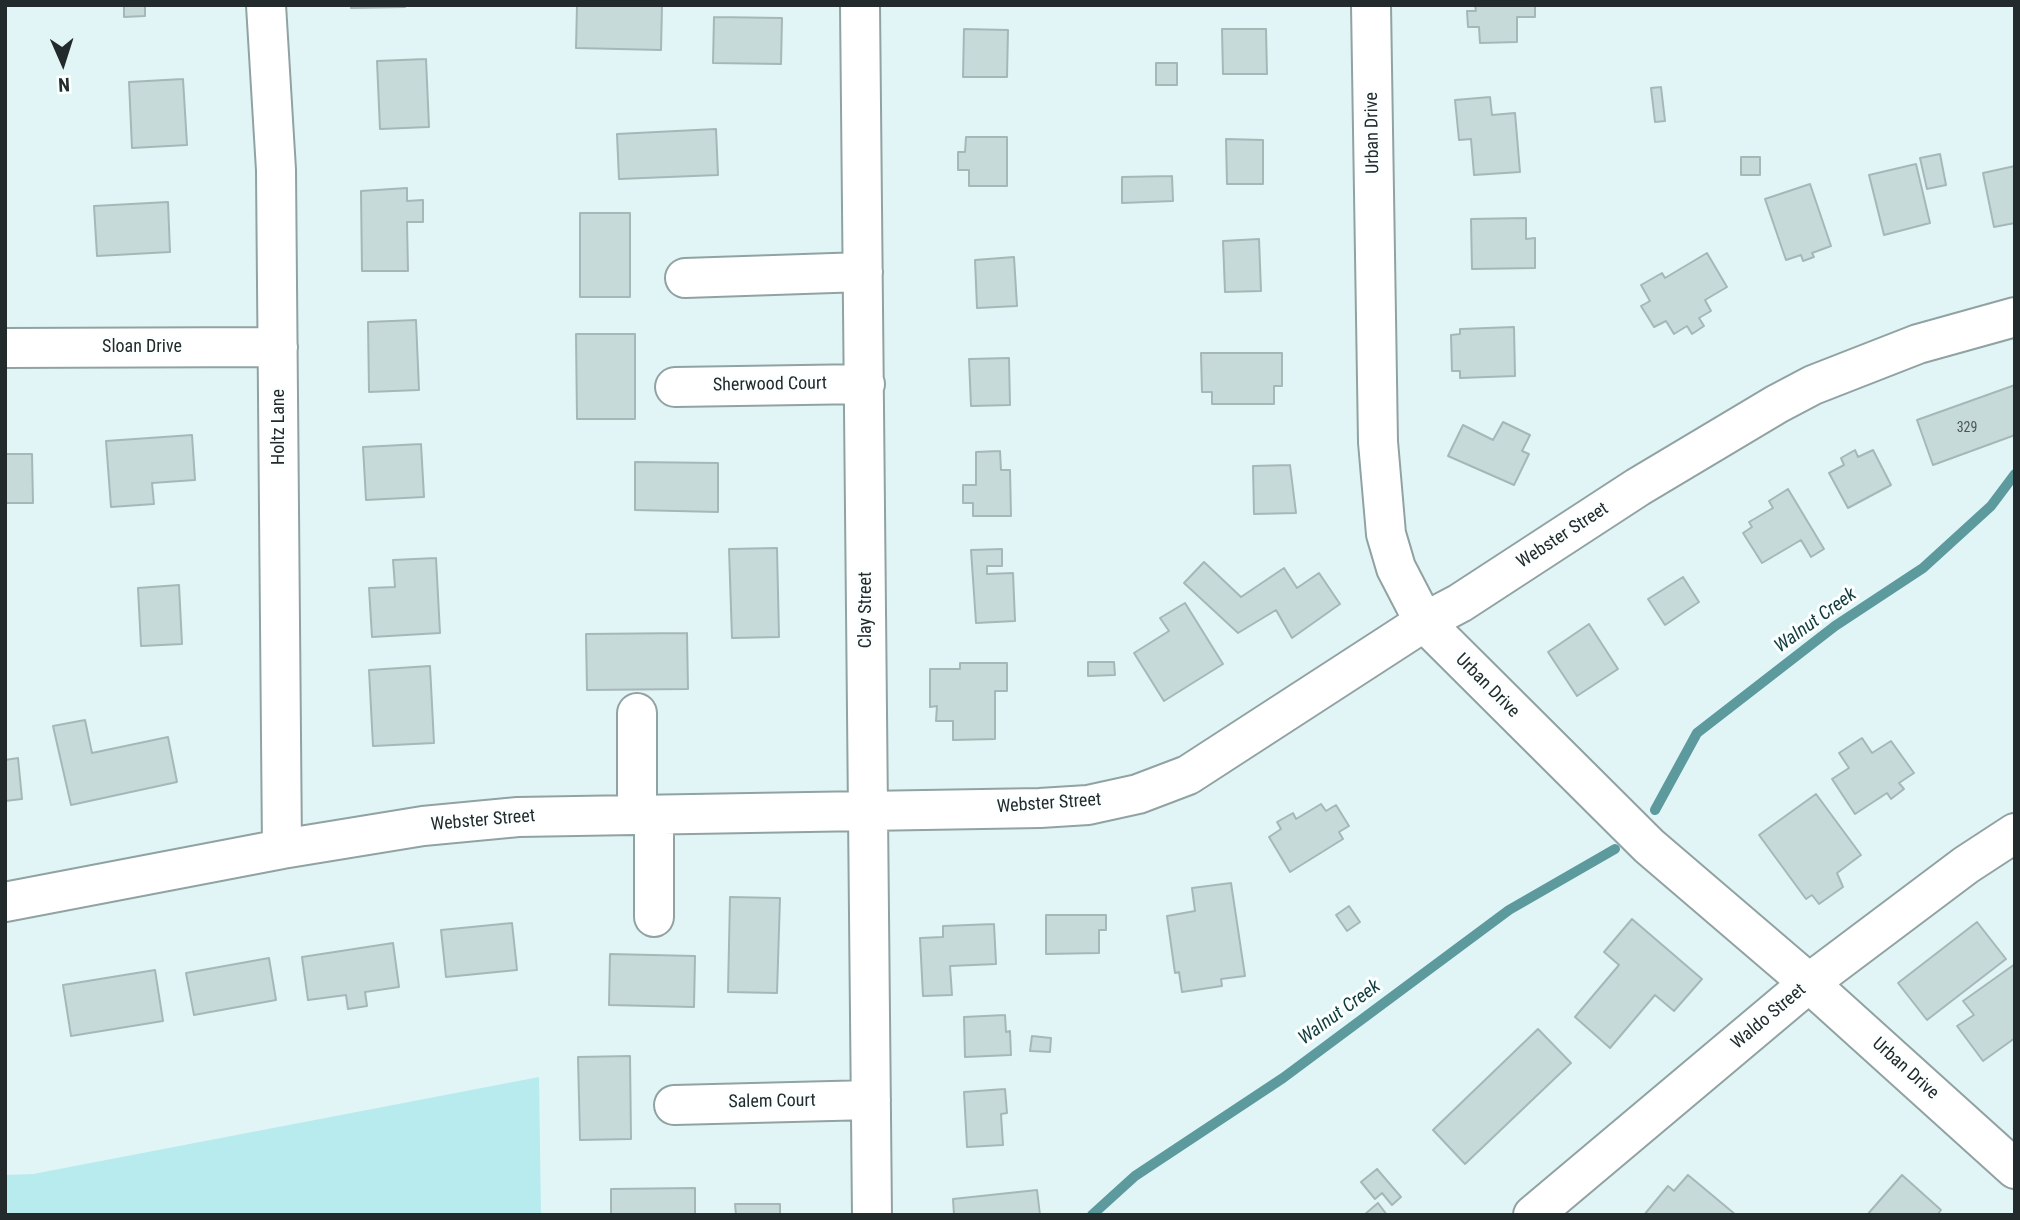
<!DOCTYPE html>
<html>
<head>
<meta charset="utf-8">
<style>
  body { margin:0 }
  #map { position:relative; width:2020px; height:1220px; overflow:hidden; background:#e2f5f6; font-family:"Roboto Condensed",sans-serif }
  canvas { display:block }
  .frame { position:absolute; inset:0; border:7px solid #232a2b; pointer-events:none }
  .north { position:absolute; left:28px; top:28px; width:70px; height:70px; -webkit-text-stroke:5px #fbffff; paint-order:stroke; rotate:177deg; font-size:19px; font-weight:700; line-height:28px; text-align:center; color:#232a2b }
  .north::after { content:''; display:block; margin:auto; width:24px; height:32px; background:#232a2b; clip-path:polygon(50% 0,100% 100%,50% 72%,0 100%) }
</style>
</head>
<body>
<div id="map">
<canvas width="2020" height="1220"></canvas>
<div class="frame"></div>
<div class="north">N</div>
</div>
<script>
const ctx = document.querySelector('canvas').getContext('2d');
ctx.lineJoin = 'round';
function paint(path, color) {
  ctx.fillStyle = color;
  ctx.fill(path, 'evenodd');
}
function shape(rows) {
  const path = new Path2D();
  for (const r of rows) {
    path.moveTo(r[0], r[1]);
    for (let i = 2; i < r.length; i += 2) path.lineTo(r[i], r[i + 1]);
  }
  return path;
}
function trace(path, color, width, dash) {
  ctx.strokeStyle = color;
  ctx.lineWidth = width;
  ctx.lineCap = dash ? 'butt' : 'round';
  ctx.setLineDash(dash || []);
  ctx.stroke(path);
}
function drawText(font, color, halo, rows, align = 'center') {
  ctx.font = font + ' "Roboto Condensed",sans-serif';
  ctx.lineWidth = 6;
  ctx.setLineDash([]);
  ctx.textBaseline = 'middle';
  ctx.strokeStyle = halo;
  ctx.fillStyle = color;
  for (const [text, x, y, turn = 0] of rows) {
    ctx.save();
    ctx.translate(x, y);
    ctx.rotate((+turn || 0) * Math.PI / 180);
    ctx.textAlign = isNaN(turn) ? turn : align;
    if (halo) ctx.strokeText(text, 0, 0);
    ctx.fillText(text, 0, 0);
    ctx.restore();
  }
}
paint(shape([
  [539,1077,541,1215,5,1215,5,1175,33,1174]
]), '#b8ebee');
trace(shape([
  [1655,810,1697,733,1835,626,1923,568,1991,506,2015,474],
  [1092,1215,1135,1176,1283,1078,1509,910,1615,849]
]), '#5c9a9d', 10);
const building = shape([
  [124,5,145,5,145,16,124,17,124,5],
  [351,5,405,5,405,7,351,8,351,5],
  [577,5,662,5,661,50,576,48,577,5],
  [1475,5,1535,5,1535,17,1517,17,1517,42,1480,43,1479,27,1468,27,1467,11,1476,11,1475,5],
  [714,17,782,18,781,64,713,63,714,17],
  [964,29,1008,30,1007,77,963,77,964,29],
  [1222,29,1266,29,1267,74,1223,74,1222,29],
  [426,59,429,127,380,129,377,61,426,59],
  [1156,63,1177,63,1177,85,1156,85,1156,63],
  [183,79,187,145,132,148,129,82,183,79],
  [1661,87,1665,121,1655,122,1651,88,1661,87],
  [1490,97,1492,115,1515,113,1520,172,1474,175,1471,139,1459,140,1455,100,1490,97],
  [716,129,718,175,619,179,617,134,716,129],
  [966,137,1007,137,1007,186,969,186,969,170,958,170,958,152,965,152,966,137],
  [1226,139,1263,140,1263,184,1227,184,1226,139],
  [1940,154,1946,185,1927,189,1920,158,1940,154],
  [1741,157,1760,157,1760,175,1741,175,1741,157],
  [1916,164,1930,223,1884,235,1869,175,1916,164],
  [2015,166,2015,223,1994,227,1983,173,2015,166],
  [1172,176,1173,201,1122,203,1122,177,1172,176],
  [1810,184,1831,246,1812,253,1814,257,1803,261,1801,255,1786,260,1765,199,1810,184],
  [407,188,407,201,423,200,423,222,407,222,408,271,362,271,361,191,407,188],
  [168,202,170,252,97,256,94,206,168,202],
  [580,213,630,213,630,297,580,297,580,213],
  [1526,218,1526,239,1535,238,1535,268,1472,269,1471,219,1526,218],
  [1259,239,1261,291,1225,292,1223,241,1259,239],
  [1707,253,1727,287,1705,300,1711,311,1699,318,1704,326,1692,334,1687,326,1674,334,1666,321,1654,327,1641,306,1650,301,1641,285,1662,273,1665,278,1707,253],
  [1014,257,1017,306,977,308,975,260,1014,257],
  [416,320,419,390,369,392,368,322,416,320],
  [1514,327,1515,376,1460,378,1460,371,1452,371,1451,335,1460,334,1460,329,1514,327],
  [576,334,635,334,635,419,577,419,576,334],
  [1201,353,1282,353,1282,386,1274,386,1274,404,1212,404,1212,392,1202,392,1201,353],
  [1009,358,1010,405,971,406,969,359,1009,358],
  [2015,385,2015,435,1933,465,1917,420,2015,385],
  [1503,422,1530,435,1522,451,1529,454,1514,485,1448,456,1463,425,1493,440,1503,422],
  [192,435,195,480,152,483,154,504,111,507,106,441,192,435],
  [421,444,424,497,366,500,363,447,421,444],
  [1855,450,1858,457,1873,450,1891,485,1848,508,1829,473,1844,465,1841,458,1855,450],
  [1000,451,1001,470,1010,470,1011,516,973,516,973,503,963,503,963,485,976,485,976,452,1000,451],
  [5,454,32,454,33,503,5,503,5,454],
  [635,462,718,463,718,512,635,510,635,462],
  [1290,465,1296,513,1254,514,1253,466,1290,465],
  [1788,489,1824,549,1811,557,1801,540,1762,563,1743,533,1752,527,1749,522,1773,508,1769,501,1788,489],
  [777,548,779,637,732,638,729,549,777,548],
  [1002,549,1002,566,987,566,987,574,1013,573,1015,621,976,623,971,550,1002,549],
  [436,558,440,633,372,637,369,588,395,587,393,560,436,558],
  [1204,562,1241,597,1284,568,1297,588,1319,573,1340,604,1292,638,1276,610,1238,633,1184,583,1204,562],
  [1683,577,1699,602,1665,625,1648,599,1683,577],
  [179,585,182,644,141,646,138,588,179,585],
  [1185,603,1223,664,1164,701,1134,653,1169,631,1160,618,1185,603],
  [1589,624,1618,669,1577,696,1548,652,1589,624],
  [687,633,688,689,587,690,586,634,687,633],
  [1088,662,1114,662,1115,675,1088,676,1088,662],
  [960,663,1007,663,1007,691,995,691,995,739,953,740,953,721,936,721,937,706,930,707,930,669,960,669,960,663],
  [430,666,434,743,373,746,369,670,430,666],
  [85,720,92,753,168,737,177,782,71,805,53,726,85,720],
  [1862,738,1872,753,1891,741,1914,773,1899,783,1904,789,1891,799,1887,793,1855,814,1832,779,1849,768,1839,753,1862,738],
  [18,758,22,799,5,801,5,760,18,758],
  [1816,794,1861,855,1837,873,1843,887,1819,904,1812,895,1806,899,1759,835,1816,794],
  [1321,804,1326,811,1336,805,1349,826,1339,832,1343,839,1290,872,1269,837,1281,829,1277,822,1293,813,1296,819,1321,804],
  [1231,883,1245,976,1221,979,1222,986,1182,992,1179,972,1175,973,1167,916,1195,911,1192,888,1231,883],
  [730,897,780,898,777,993,728,992,730,897],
  [1349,906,1360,922,1347,931,1336,915,1349,906],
  [1046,915,1106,915,1106,930,1099,930,1099,953,1046,954,1046,915],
  [1632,919,1702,979,1674,1011,1655,995,1610,1048,1575,1017,1619,965,1604,952,1632,919],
  [1977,922,2006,959,1927,1020,1898,983,1977,922],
  [512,923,517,970,446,977,441,930,512,923],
  [994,924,996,964,950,966,952,995,923,996,920,938,943,937,943,926,994,924],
  [393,943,399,987,365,992,367,1006,348,1009,346,995,308,1000,302,957,393,943],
  [610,954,695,956,694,1007,609,1005,610,954],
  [269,958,276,1000,194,1015,186,973,269,958],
  [2015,964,2015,1038,1983,1061,1957,1026,1974,1015,1963,1001,2015,964],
  [155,970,163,1021,71,1036,63,985,155,970],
  [1005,1015,1006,1032,1010,1031,1011,1055,965,1057,964,1017,1005,1015],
  [1538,1029,1571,1063,1465,1164,1433,1130,1538,1029],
  [1032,1036,1051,1038,1050,1052,1030,1051,1032,1036],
  [630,1056,631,1139,580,1140,578,1057,630,1056],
  [1005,1089,1007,1113,1001,1114,1003,1145,967,1147,964,1092,1005,1089],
  [1377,1169,1401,1197,1392,1205,1382,1193,1375,1199,1361,1182,1377,1169],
  [1688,1175,1736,1215,1644,1215,1668,1186,1674,1191,1688,1175],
  [1902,1175,1941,1210,1937,1215,1867,1215,1902,1175],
  [695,1188,695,1215,611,1215,611,1189,695,1188],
  [1037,1190,1040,1215,954,1215,953,1199,1037,1190],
  [1378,1203,1387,1215,1364,1215,1378,1203],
  [735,1204,780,1204,780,1215,736,1215,735,1204]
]);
paint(building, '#c7dada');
trace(building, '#a6b7b8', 2);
const minor = shape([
  [266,5,276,170,282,849],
  [860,5,872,1215],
  [1371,5,1378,442,1386,534,1396,568,1424,622,1649,846,1809,983,2015,1169],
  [685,278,863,272],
  [5,348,278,347],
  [675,387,865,384],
  [637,713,637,815],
  [654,815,654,917],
  [5,902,282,849,423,826,518,817,1040,808,1088,805,1138,794,1188,775,1424,622,1460,603,1638,487,1777,404,1813,385,1918,344,2015,317],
  [674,1105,871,1100],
  [1533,1215,1809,983,1966,865,2015,833]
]);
trace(minor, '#91a2a3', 42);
trace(minor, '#fff', 38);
drawText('14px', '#4c5657', null, [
  ["329",1967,428]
]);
drawText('18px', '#232a2b', '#fbffff', [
  ["Urban Drive",1373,133,-91],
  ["Sloan Drive",142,347],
  ["Sherwood Court",770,385,-1],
  ["Holtz Lane",279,427,-90],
  ["Webster Street",1563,536,-33],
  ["Clay Street",866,610,-90],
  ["Urban Drive",1487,686,45],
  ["Webster Street",1049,804,-4],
  ["Webster Street",483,821,-5],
  ["Waldo Street",1769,1017,-40],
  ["Urban Drive",1905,1069,42],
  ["Salem Court",772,1102,-1]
]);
drawText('italic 19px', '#123b3d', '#fbffff', [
  ["Walnut Creek",1816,621,-36],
  ["Walnut Creek",1340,1013,-36]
]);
</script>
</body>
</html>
